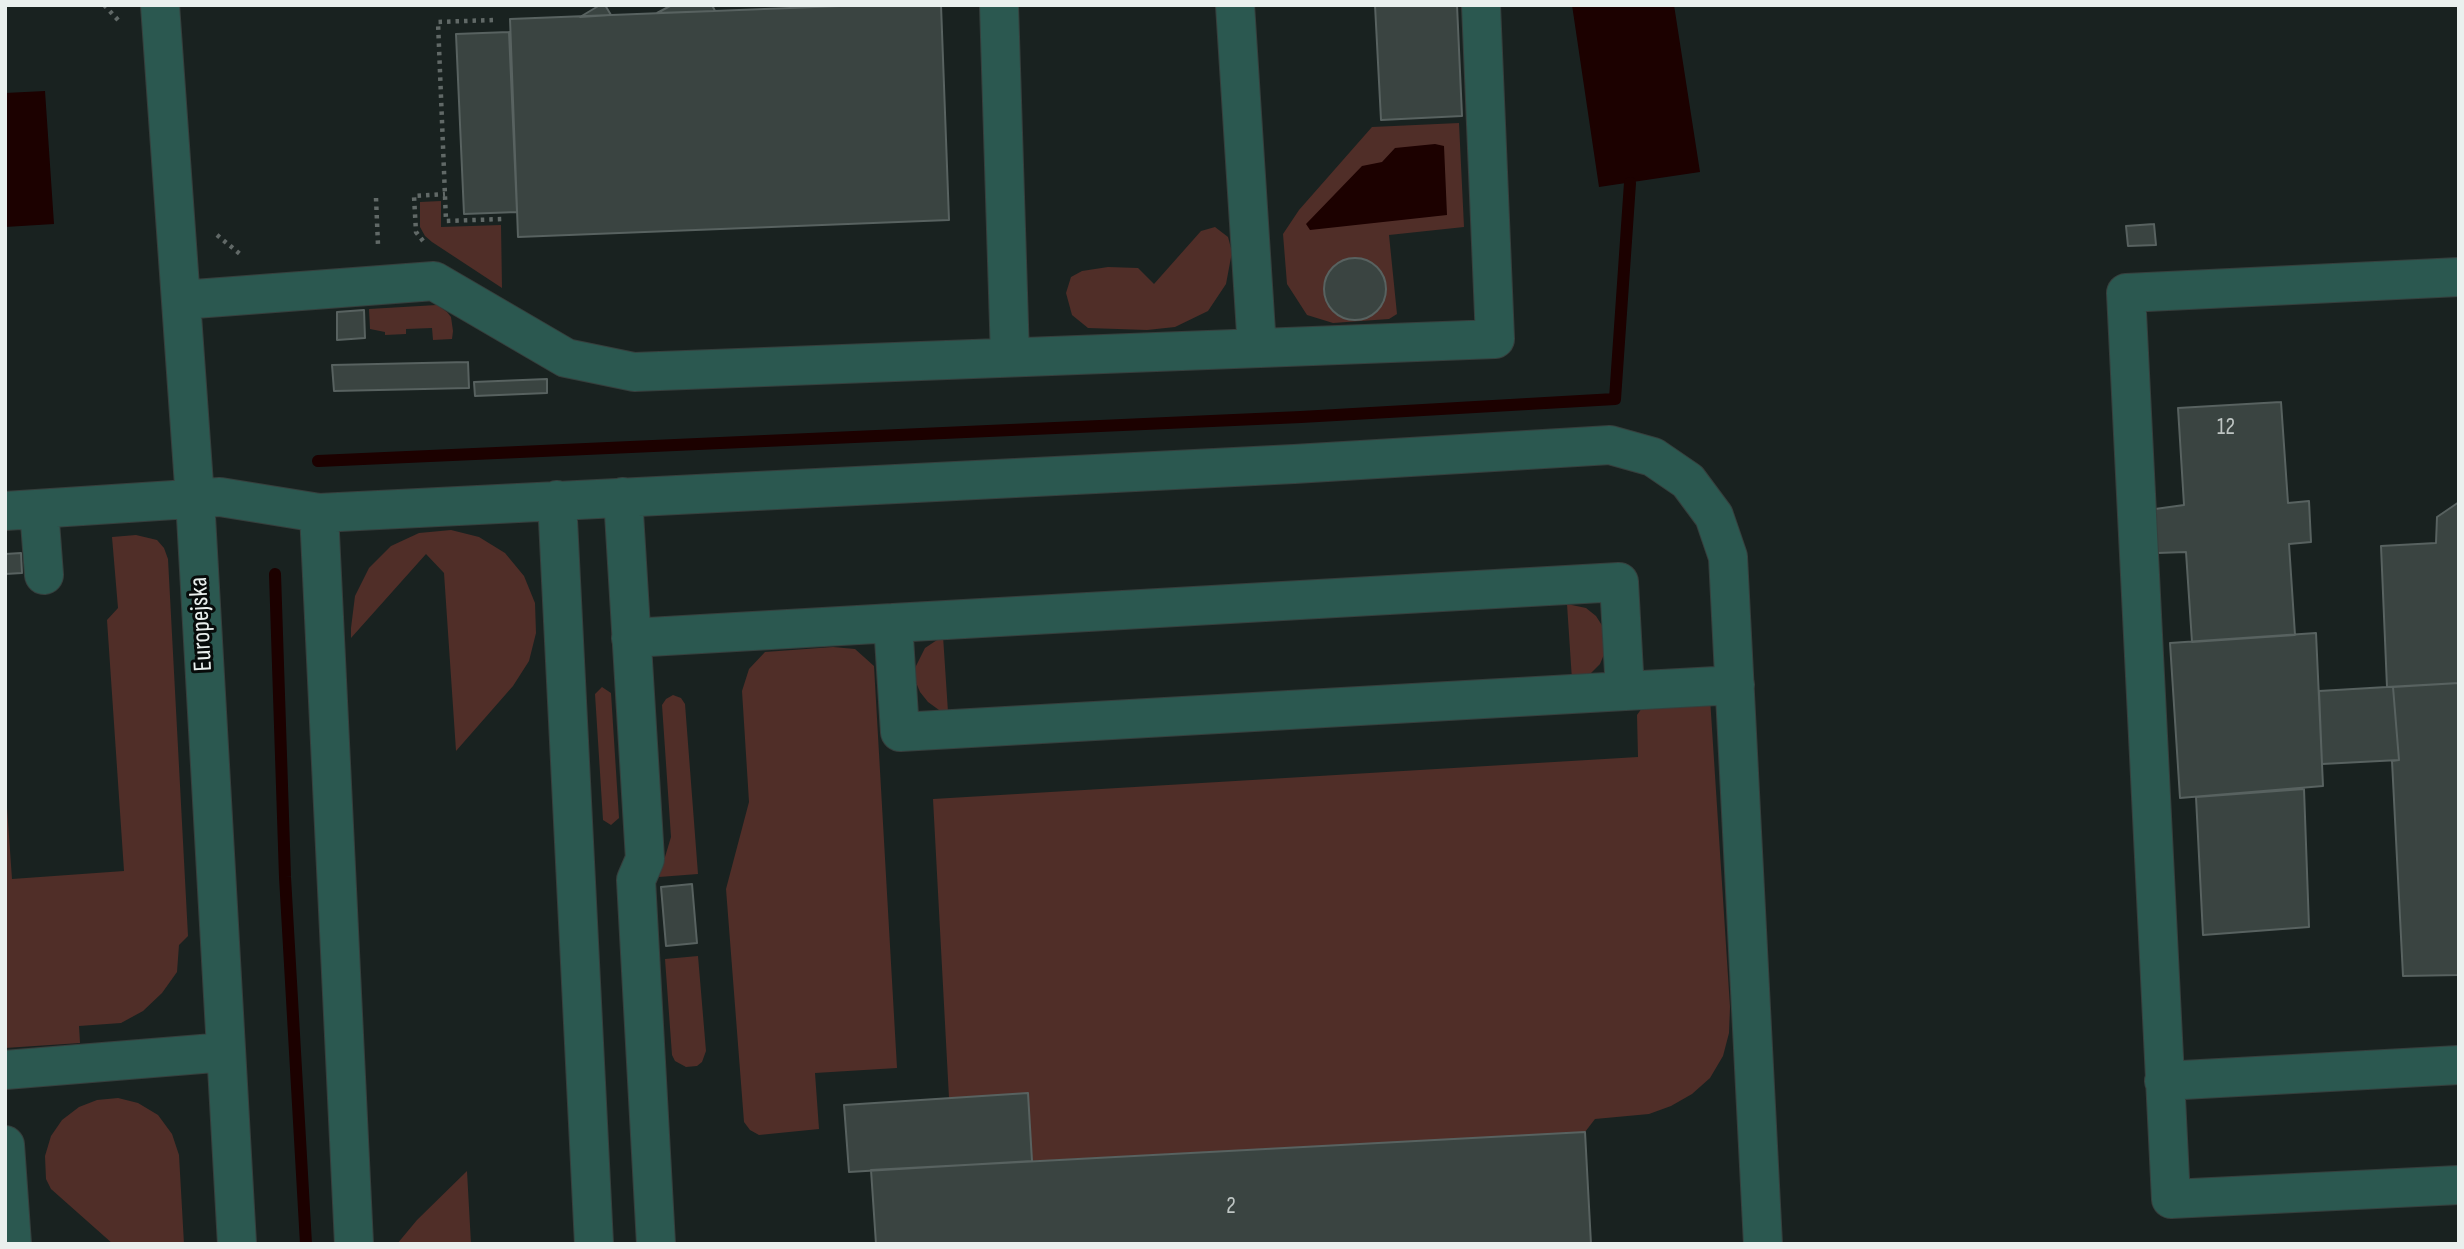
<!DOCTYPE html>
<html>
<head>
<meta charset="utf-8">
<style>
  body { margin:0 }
  #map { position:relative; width:2464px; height:1249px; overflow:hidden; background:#192220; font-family:"Sofia Sans Condensed",sans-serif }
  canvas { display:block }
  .frame { position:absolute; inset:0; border:7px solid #eaf0ee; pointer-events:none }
</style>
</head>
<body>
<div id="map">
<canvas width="2464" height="1249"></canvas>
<div class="frame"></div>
</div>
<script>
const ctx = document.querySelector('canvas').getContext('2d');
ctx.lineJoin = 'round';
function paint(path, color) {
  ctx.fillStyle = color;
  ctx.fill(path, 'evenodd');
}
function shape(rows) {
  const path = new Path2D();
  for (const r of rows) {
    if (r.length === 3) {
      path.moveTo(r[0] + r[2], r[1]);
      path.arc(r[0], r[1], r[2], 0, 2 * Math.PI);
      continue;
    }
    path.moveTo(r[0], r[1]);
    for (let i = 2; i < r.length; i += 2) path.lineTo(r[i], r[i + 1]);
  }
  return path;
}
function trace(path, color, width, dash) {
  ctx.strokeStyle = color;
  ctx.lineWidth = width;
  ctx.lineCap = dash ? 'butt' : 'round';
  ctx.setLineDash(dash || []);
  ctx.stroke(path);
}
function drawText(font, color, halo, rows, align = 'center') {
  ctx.font = font + ' "Sofia Sans Condensed",sans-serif';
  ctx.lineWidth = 6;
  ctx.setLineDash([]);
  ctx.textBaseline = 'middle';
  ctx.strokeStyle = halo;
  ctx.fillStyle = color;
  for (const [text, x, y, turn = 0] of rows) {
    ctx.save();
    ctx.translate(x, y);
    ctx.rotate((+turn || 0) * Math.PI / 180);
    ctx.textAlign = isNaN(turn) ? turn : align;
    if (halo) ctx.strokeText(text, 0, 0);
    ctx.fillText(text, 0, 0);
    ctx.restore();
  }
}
paint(shape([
  [1459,123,1464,227,1389,235,1397,314,1389,319,1333,323,1307,315,1287,284,1283,234,1299,210,1372,127],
  [441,201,441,227,501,225,502,288,432,242,425,236,420,227,420,202],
  [1215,227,1228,237,1232,252,1226,284,1208,311,1175,327,1147,330,1088,328,1072,315,1066,293,1071,277,1082,271,1108,267,1138,268,1154,284,1201,231],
  [437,305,447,312,451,317,453,331,452,339,433,340,432,328,406,329,406,334,385,335,385,332,370,329,369,309],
  [451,530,479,537,505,553,524,576,535,603,536,633,529,661,513,686,456,751,444,573,426,554,351,638,351,628,355,596,369,568,391,546,419,533],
  [136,535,157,540,164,548,168,559,188,936,179,945,177,972,162,993,143,1011,121,1023,79,1026,80,1043,5,1048,5,779,12,879,124,871,107,620,118,608,112,537],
  [1567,604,1586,608,1596,616,1603,627,1605,652,1600,664,1591,673,1572,680],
  [943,636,948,712,939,710,928,702,920,692,915,680,915,668,925,648],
  [833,647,855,649,874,666,897,1068,815,1073,819,1129,759,1135,750,1130,744,1122,726,889,749,802,742,691,749,669,765,652],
  [602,687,611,693,619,818,611,825,603,820,595,694],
  [673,695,681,698,685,704,698,874,659,877,671,837,662,705,666,699],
  [1710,698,1730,1007,1729,1033,1723,1056,1710,1078,1692,1094,1671,1106,1649,1114,1595,1119,1585,1132,1032,1161,1028,1093,949,1098,933,799,1638,757,1637,715,1644,705],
  [698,956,706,1051,702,1062,697,1066,686,1067,675,1061,672,1055,665,959],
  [118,1098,138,1103,158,1115,172,1134,179,1155,184,1244,113,1244,51,1189,46,1179,45,1156,51,1136,62,1120,79,1107,97,1100],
  [467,1171,471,1244,397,1244,417,1220]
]), '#502e28');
paint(shape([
  [1572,5,1674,5,1700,172,1599,187],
  [45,91,54,224,5,227,5,93],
  [1435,144,1444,146,1447,215,1310,230,1306,224,1362,166,1382,162,1395,148]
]), '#1c0100');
trace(shape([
  [318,461,1301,417,1615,399,1630,183],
  [275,574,285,877,306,1244]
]), '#1c0100', 12);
const building = shape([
  [600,5,605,5,611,15,580,17,600,5],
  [672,5,712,5,715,11,657,13,672,5],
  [866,5,941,5,949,220,518,237,510,19,866,5],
  [1375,5,1457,5,1462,116,1381,120,1375,5],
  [509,32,517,212,464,214,456,34,509,32],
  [2154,224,2156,245,2128,246,2126,226,2154,224],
  [1355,289,31],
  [364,310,365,338,337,340,337,312,364,310],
  [468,362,469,388,334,391,332,365,468,362],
  [547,379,547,393,475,396,474,382,547,379],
  [2281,402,2288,503,2309,501,2311,542,2289,544,2295,635,2192,642,2186,552,2157,553,2155,509,2184,505,2178,408,2281,402],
  [2459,502,2459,683,2387,687,2381,546,2436,543,2437,517,2459,502],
  [21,553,22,573,5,574,5,554,21,553],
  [2316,633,2323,786,2180,798,2170,643,2316,633],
  [2459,683,2459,975,2403,976,2392,761,2399,760,2393,687,2459,683],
  [2387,687,2393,687,2399,760,2322,764,2319,691,2387,687],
  [2304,789,2309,927,2203,935,2196,797,2304,789],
  [692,884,697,943,666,946,661,887,692,884],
  [1028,1093,1032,1161,849,1172,844,1105,1028,1093],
  [1585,1132,1591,1244,876,1244,871,1170,1585,1132]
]);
paint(building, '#3a4441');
trace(building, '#586260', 2);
const minor = shape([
  [160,5,195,499,237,1244],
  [999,5,1010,357],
  [1235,5,1257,348],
  [2459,277,2126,293,2171,1199,2459,1185],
  [181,300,434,281,566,358,634,372,1495,339,1481,5],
  [623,497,645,859,636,880,656,1244],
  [557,500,594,1244],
  [39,509,44,575],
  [5,511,220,497,319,513,1294,464,1610,445,1653,457,1688,481,1714,516,1728,557,1763,1244],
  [319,513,354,1244],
  [631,638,893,623,1619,582,1625,691,900,732,893,623],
  [1625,691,1735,685],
  [5,1070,226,1052],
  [2164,1081,2459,1065],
  [5,1145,12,1244]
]);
trace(minor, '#363f3d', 40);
trace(shape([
  [104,5,119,21],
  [493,20,438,22,446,221,503,219],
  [376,198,378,245],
  [217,235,240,254],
  [423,241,416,232,414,196,445,194]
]), '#616967', 4.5, [3.5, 5]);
trace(minor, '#2b5850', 38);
drawText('23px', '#bec5c3', null, [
  ["12",2226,428],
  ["2",1231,1207]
]);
drawText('26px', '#eaf0ee', '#070b0a', [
  ["Europejska",202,624,-93]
]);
</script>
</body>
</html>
